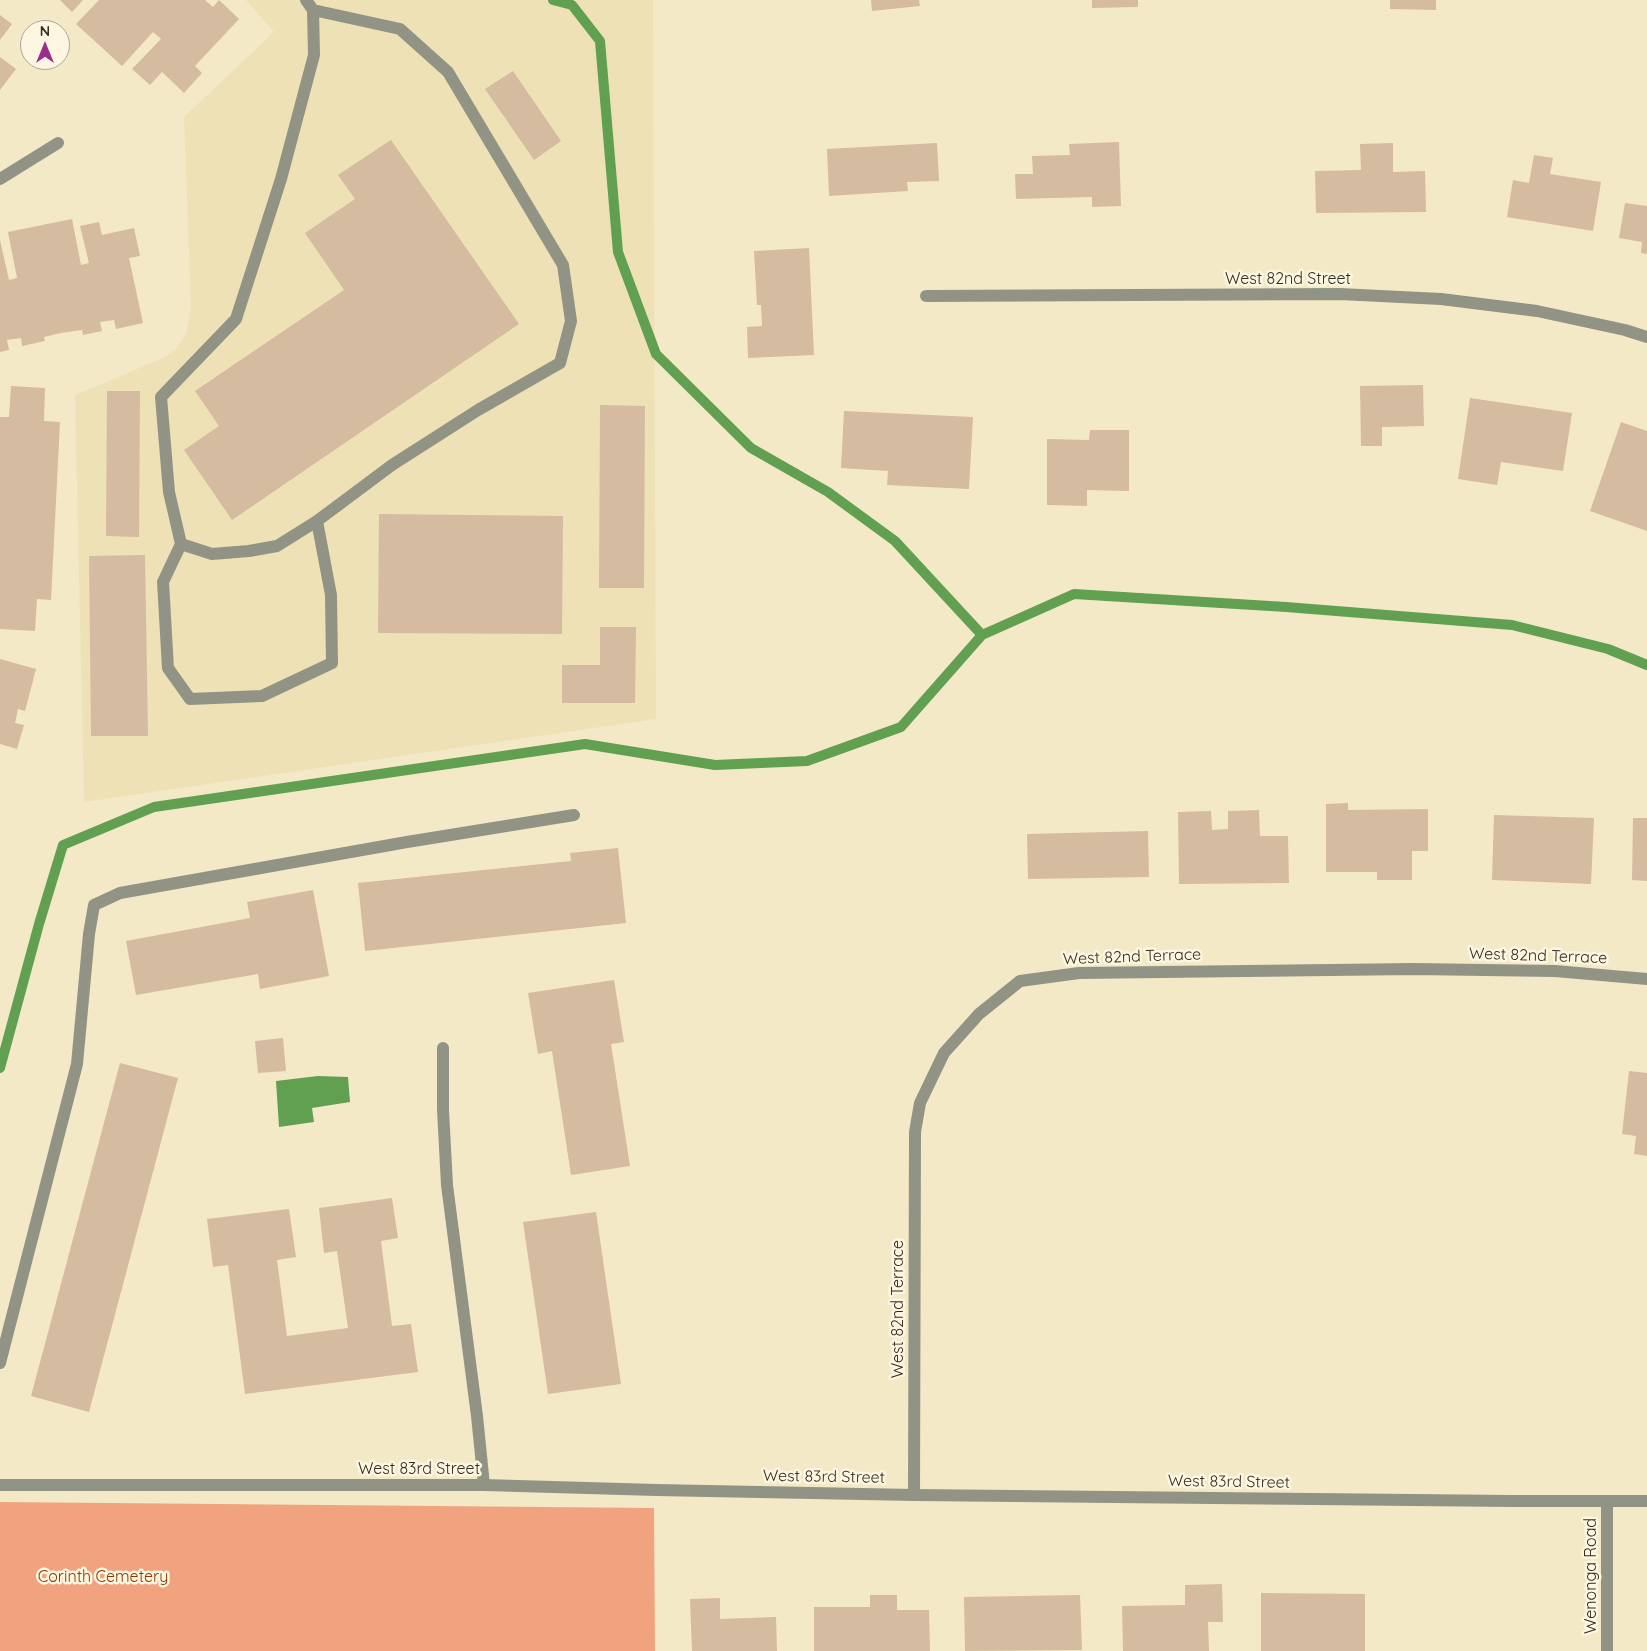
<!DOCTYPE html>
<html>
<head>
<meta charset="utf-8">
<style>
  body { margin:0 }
  #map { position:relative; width:1647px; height:1651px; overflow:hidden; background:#f4e9c6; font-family:Quicksand,sans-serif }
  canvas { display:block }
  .north { position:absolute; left:20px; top:20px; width:50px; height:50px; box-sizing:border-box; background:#fdf6e1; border:1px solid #aca694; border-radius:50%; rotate:0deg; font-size:14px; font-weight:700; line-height:20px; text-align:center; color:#322d20 }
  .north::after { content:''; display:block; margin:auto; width:18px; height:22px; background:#9c2d8c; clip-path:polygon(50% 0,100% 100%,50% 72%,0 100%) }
</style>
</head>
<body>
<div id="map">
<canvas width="1647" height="1651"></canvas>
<div class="north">N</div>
</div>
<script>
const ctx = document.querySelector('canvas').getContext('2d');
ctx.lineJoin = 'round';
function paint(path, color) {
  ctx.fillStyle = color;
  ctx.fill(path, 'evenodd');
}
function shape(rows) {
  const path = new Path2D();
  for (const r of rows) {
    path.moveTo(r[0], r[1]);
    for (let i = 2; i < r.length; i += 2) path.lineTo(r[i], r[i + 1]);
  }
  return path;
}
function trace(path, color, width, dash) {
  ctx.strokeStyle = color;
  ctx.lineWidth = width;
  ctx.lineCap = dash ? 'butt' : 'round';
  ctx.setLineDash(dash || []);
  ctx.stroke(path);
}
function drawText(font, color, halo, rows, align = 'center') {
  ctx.font = font + ' Quicksand,sans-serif';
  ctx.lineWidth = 5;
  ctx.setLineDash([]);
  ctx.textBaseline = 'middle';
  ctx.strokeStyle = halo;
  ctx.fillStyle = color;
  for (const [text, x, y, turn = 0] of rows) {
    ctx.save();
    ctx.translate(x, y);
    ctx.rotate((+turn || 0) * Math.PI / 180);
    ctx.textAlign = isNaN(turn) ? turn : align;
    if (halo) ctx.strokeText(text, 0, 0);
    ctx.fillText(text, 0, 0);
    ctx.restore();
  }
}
paint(shape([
  [246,0,653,0,656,719,84,802,75,395,161,359,176,349,186,334,191,307,184,117,274,32]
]), '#eee1b6');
paint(shape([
  [0,1502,654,1508,655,1651,0,1651]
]), '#f1a37f');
paint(shape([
  [318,1076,348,1077,350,1102,312,1108,314,1122,279,1127,276,1081]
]), '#619f51');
trace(shape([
  [553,0,572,5,600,41,618,252,656,354,751,448,828,492,895,541,982,635],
  [0,1068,39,924,63,845,154,807,585,744,715,765,807,761,901,727,982,635,1074,594,1286,607,1512,625,1608,649,1647,665]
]), '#619f51', 10);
paint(shape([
  [60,0,83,0,72,12],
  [99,0,205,0,213,7,219,0,239,19,195,66,202,73,184,93,162,72,150,85,132,69,161,39,153,32,122,66,76,24],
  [871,0,919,0,920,6,872,11],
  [1092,0,1138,0,1138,7,1092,8],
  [1390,0,1436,0,1436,10,1390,9],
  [0,15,12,24,0,40],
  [0,57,16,69,0,90],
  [513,71,561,141,534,160,485,89],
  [391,140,519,324,232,520,184,450,219,426,195,391,344,290,305,233,355,199,338,175],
  [1119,142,1121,206,1092,207,1092,197,1016,199,1015,174,1033,174,1032,156,1070,155,1069,144],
  [937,143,939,181,907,182,908,191,829,196,827,149],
  [1393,143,1393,172,1425,171,1426,212,1316,213,1315,171,1361,170,1360,144],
  [1534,155,1553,158,1550,174,1601,182,1593,231,1507,217,1513,180,1529,183],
  [1625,203,1647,206,1647,254,1641,253,1642,242,1619,238],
  [72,219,81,265,89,263,80,226,99,222,102,235,134,228,140,256,129,258,143,323,116,329,114,320,100,322,102,331,83,335,82,330,61,333,44,337,45,341,22,346,21,338,7,340,9,350,0,352,0,240,9,280,17,278,8,232],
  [809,248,814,355,748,358,747,327,762,326,761,305,757,305,754,251],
  [1423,385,1424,426,1382,427,1382,446,1361,446,1360,386],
  [11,386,45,388,44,421,60,422,51,600,37,599,35,631,0,629,0,417,9,417],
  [107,391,140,391,139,537,106,536],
  [1470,398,1572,413,1563,471,1501,462,1497,485,1458,479],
  [600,405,645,406,644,588,599,588],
  [844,411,973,417,969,489,887,485,888,471,841,468],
  [1621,422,1647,431,1647,531,1590,511],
  [1090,430,1129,430,1129,491,1087,490,1087,506,1047,505,1047,439,1089,440],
  [379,514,563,516,562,634,378,633],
  [145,555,148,736,91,736,89,556],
  [600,627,636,627,635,703,562,703,562,665,600,665],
  [0,659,36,669,25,711,18,709,15,723,24,725,17,749,0,744],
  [1348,803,1348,810,1428,809,1428,851,1412,851,1412,880,1377,880,1377,872,1326,872,1326,804],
  [1259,810,1260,836,1288,836,1289,883,1179,884,1178,812,1211,811,1212,830,1228,829,1228,811],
  [1494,815,1594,818,1591,884,1492,880],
  [1633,818,1647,818,1647,881,1632,880],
  [1148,831,1149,877,1028,879,1027,834],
  [618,848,626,923,365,951,358,883,571,861,570,853],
  [313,890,329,976,260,989,258,974,136,995,126,941,250,918,247,902],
  [614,980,624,1042,611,1044,630,1166,571,1175,552,1051,538,1054,528,993],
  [283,1038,286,1071,258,1073,255,1041],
  [120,1063,178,1078,89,1412,31,1396],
  [1629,1071,1647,1073,1647,1156,1634,1154,1636,1136,1622,1134],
  [392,1198,398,1238,381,1241,392,1326,411,1324,418,1372,245,1394,228,1265,213,1267,207,1219,289,1209,296,1257,277,1260,287,1336,348,1328,337,1251,324,1253,319,1208],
  [596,1212,621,1384,548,1394,523,1222],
  [1222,1584,1223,1622,1208,1622,1209,1651,1123,1651,1122,1606,1185,1605,1185,1585],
  [1261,1593,1365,1594,1365,1651,1261,1651],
  [870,1595,897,1595,897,1610,929,1610,930,1651,814,1651,814,1607,870,1607],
  [1080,1595,1082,1650,965,1651,964,1597],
  [720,1598,720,1619,776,1617,777,1651,692,1651,690,1599]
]), '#d5bb9f');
trace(shape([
  [306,0,313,10,314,55,281,179,236,319,161,397,169,492,181,544,212,554,249,551,277,546,317,521,392,465,478,410,560,363,571,321,563,265,448,72,400,29,313,10],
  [181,544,163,582,168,668,190,699,262,696,332,663,331,595,317,521],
  [443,1048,443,1110,447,1185,477,1416,484,1485],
  [0,1363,77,1064,89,934,94,905,120,893,407,842,574,815]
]), '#919485', 12);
trace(shape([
  [0,179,58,143],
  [926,296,1340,294,1441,299,1537,311,1625,330,1647,337],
  [914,1495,915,1132,920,1103,944,1053,979,1014,1020,981,1079,973,1414,969,1555,971,1647,979],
  [1607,1651,1607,1501]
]), '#919485', 12);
trace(shape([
  [0,1485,484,1485,656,1490,914,1495,1512,1501,1647,1501]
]), '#919485', 12);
drawText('16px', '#322d20', '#fdf6e1', [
  ["West 82nd Street",1288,279],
  ["West 82nd Terrace",1538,956,2],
  ["West 82nd Terrace",1132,957,-2],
  ["West 82nd Terrace",898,1309,-90],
  ["West 83rd Street",419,1469],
  ["West 83rd Street",824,1477,1],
  ["West 83rd Street",1229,1482,1],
  ["Wenonga Road",1591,1576,-90]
]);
drawText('16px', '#8b3803', '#fdf6e1', [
  ["Corinth Cemetery",103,1577]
]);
</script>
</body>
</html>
